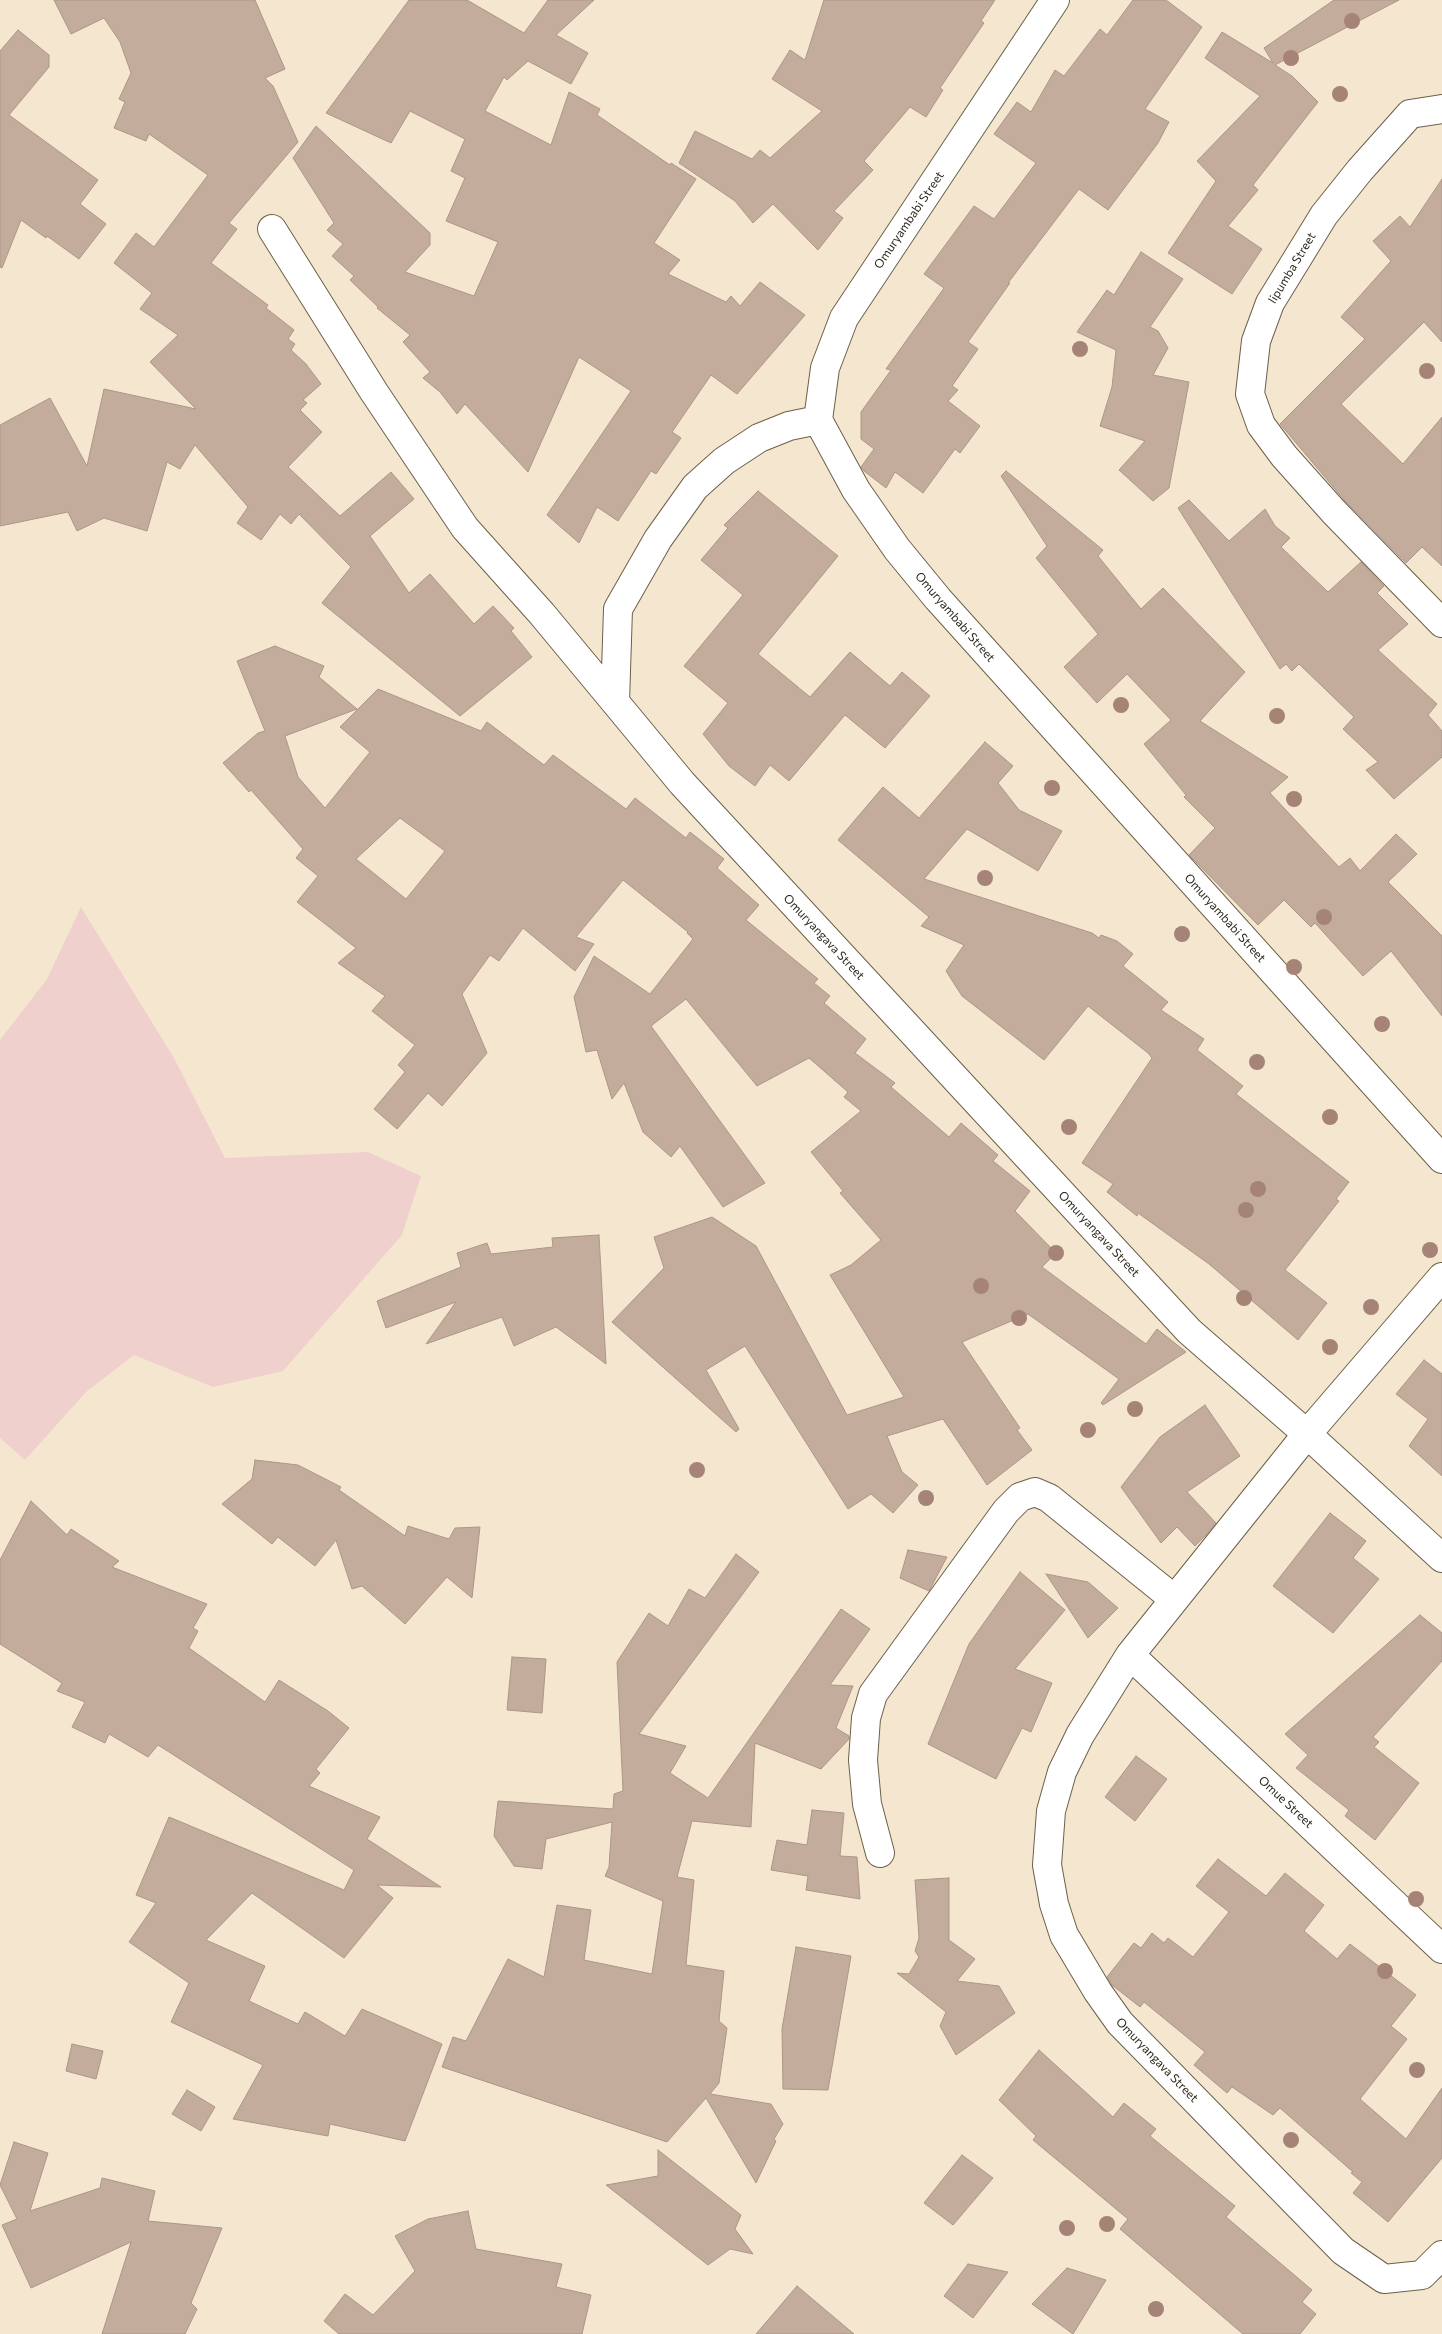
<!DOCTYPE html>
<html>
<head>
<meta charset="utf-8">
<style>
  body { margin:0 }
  canvas { display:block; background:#f5e7cf }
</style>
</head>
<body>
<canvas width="1442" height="2334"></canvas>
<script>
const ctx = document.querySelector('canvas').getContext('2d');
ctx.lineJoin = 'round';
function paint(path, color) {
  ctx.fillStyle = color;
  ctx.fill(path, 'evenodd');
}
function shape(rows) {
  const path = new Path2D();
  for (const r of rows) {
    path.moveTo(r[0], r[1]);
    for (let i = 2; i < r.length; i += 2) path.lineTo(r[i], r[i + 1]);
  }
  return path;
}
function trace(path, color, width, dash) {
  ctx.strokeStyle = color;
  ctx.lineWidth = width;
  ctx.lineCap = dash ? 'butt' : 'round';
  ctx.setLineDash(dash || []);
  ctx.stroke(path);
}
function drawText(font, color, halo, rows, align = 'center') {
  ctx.font = font + ' Commissioner,sans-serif';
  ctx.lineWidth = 4;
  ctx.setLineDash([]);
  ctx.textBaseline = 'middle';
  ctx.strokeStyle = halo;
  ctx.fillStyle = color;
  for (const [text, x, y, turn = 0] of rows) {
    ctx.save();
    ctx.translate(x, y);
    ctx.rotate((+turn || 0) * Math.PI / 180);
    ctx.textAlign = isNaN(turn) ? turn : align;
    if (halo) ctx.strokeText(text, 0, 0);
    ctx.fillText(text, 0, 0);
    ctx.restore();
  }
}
paint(shape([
  [81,907,174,1058,225,1158,368,1152,421,1176,402,1235,283,1371,213,1387,134,1355,86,1392,25,1460,0,1438,0,1040,47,979]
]), '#efd0cd');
const building = shape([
  [54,0,255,0,285,69,265,78,273,86,298,142,229,223,237,229,211,263,268,305,266,308,294,330,288,339,295,344,291,350,306,364,321,384,303,400,307,403,300,410,322,432,288,467,340,516,391,472,414,499,370,536,409,593,430,574,474,624,493,606,514,628,511,631,532,657,460,716,322,603,351,567,299,514,291,524,280,514,261,540,237,523,248,507,195,445,180,469,167,462,147,531,104,518,77,531,68,512,0,526,0,425,50,398,87,466,104,389,196,409,150,362,178,335,140,309,152,293,114,263,136,233,154,247,208,175,149,134,146,141,114,128,125,102,119,99,131,73,120,42,104,18,71,34,54,0],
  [409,0,467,0,524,33,548,0,594,0,556,35,588,53,571,84,528,61,507,80,504,77,485,111,551,145,569,92,600,109,597,115,670,165,671,163,696,179,654,243,680,260,668,274,726,302,731,296,740,306,760,282,805,315,737,394,711,375,672,432,681,438,656,474,651,471,618,521,597,507,579,543,547,515,631,391,579,357,528,472,465,404,457,414,440,392,423,378,430,372,403,342,410,335,377,308,378,307,350,280,354,276,332,256,343,244,327,230,334,223,293,158,316,126,430,233,430,245,405,272,474,296,498,242,446,221,465,178,451,171,465,139,410,111,391,143,326,113,409,0],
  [824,0,995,0,981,21,984,23,940,88,943,90,926,117,910,107,864,161,873,170,834,211,843,218,818,250,773,204,753,223,735,201,679,163,695,131,752,159,760,150,770,158,822,111,772,79,790,50,805,60,824,0],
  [1133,0,1166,0,1202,27,1145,109,1169,122,1158,143,1108,210,1079,189,1008,283,1010,283,968,342,978,349,952,386,958,390,948,401,980,426,960,453,955,449,923,493,895,472,886,488,864,471,861,467,874,449,861,439,861,412,891,370,886,369,944,288,924,274,974,206,994,219,1036,163,994,134,1017,102,1031,112,1055,70,1064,76,1100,29,1107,35,1133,0],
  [1334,0,1399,0,1275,65,1292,76,1318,102,1253,185,1258,190,1228,226,1262,249,1232,294,1168,253,1216,181,1197,161,1260,96,1205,58,1222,32,1273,63,1264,48,1334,0],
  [18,30,49,55,49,67,9,115,98,180,80,204,106,224,79,259,47,236,46,238,21,220,2,268,0,267,0,51,18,30],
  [1442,179,1442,342,1424,322,1341,404,1403,464,1442,417,1442,566,1422,547,1406,563,1345,501,1280,424,1365,339,1341,317,1391,261,1373,241,1400,216,1410,227,1442,179],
  [1141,252,1183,279,1150,327,1158,331,1168,348,1153,375,1189,382,1169,488,1153,501,1119,470,1145,441,1100,426,1112,387,1116,350,1077,332,1107,290,1114,295,1141,252],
  [1006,471,1103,550,1098,556,1141,609,1163,588,1245,672,1200,721,1288,777,1270,793,1339,867,1350,858,1360,871,1396,834,1417,854,1388,882,1442,936,1442,1016,1391,951,1363,976,1315,923,1311,927,1284,900,1258,925,1189,855,1215,828,1184,797,1186,795,1144,744,1171,720,1127,674,1097,703,1064,667,1098,634,1036,558,1047,546,1001,476,1006,471],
  [758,491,838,556,758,654,810,697,850,652,890,686,902,672,930,696,885,748,845,715,789,781,770,765,755,786,729,766,703,734,728,703,684,666,743,595,701,560,728,528,724,525,758,491],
  [1189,500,1229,541,1265,509,1275,526,1290,538,1281,547,1328,592,1361,562,1384,586,1377,593,1408,624,1378,650,1437,704,1428,715,1442,731,1442,757,1394,799,1366,770,1378,762,1343,729,1354,717,1299,664,1292,671,1286,664,1280,669,1178,508,1189,500],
  [275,646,324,666,319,677,357,709,285,736,298,777,325,808,370,752,340,727,378,689,481,731,487,722,544,765,553,755,626,809,635,798,686,838,690,832,724,859,717,868,759,905,746,920,818,979,814,983,830,996,824,1003,866,1039,855,1053,895,1083,891,1087,949,1137,961,1123,998,1155,993,1161,1030,1191,1015,1211,1056,1253,1042,1267,1146,1344,1157,1329,1186,1352,1103,1405,1101,1403,1119,1379,1028,1314,962,1342,1020,1428,1017,1430,1032,1450,987,1485,943,1419,887,1436,902,1472,918,1485,893,1513,871,1494,848,1509,745,1346,706,1370,739,1429,736,1432,612,1322,664,1268,654,1237,712,1217,756,1246,847,1415,904,1397,830,1275,851,1265,881,1240,840,1193,843,1191,811,1152,861,1111,844,1097,848,1092,809,1058,757,1086,686,999,651,1026,765,1183,723,1207,680,1146,671,1157,643,1132,624,1083,612,1099,597,1050,586,1052,574,997,594,956,650,994,693,939,687,933,688,932,623,880,576,937,594,944,575,971,523,928,499,961,490,955,462,994,487,1053,442,1106,428,1093,397,1129,374,1109,405,1072,398,1065,415,1045,372,1011,385,996,338,963,356,948,297,902,318,876,296,858,303,849,251,790,249,792,223,763,258,733,265,731,237,661,275,646],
  [400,818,445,851,406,899,356,859,400,818],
  [985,742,1013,766,998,783,1019,810,1062,831,1038,871,967,829,924,879,1092,933,1099,938,1101,935,1117,941,1133,954,1123,966,1168,1002,1161,1010,1204,1039,1197,1050,1243,1086,1236,1094,1349,1182,1336,1199,1339,1201,1285,1270,1327,1303,1298,1340,1209,1264,1138,1213,1137,1216,1107,1192,1113,1184,1082,1163,1152,1058,1148,1053,1088,1006,1044,1060,962,996,946,971,964,945,921,926,929,917,838,840,883,787,919,818,985,742],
  [599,1235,606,1364,556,1327,514,1346,502,1317,426,1344,456,1302,386,1328,377,1301,461,1267,457,1253,487,1243,491,1254,553,1247,552,1238,599,1235],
  [1424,1360,1442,1374,1442,1476,1409,1446,1428,1419,1396,1394,1424,1360],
  [1205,1405,1240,1456,1187,1492,1216,1523,1206,1535,1195,1546,1177,1527,1161,1543,1121,1487,1160,1437,1205,1405],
  [255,1460,298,1465,341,1487,339,1490,405,1536,408,1526,449,1539,455,1528,480,1527,472,1598,447,1577,405,1624,362,1586,352,1589,336,1540,315,1566,278,1537,272,1544,222,1504,252,1479,255,1460],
  [31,1501,67,1535,71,1529,119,1561,112,1567,207,1604,193,1628,198,1631,189,1648,265,1702,279,1680,328,1711,349,1728,316,1769,320,1773,309,1786,380,1817,367,1839,441,1887,377,1885,393,1898,344,1958,252,1893,206,1940,265,1966,249,2001,298,2024,305,2012,345,2036,362,2009,442,2044,405,2141,330,2124,328,2136,233,2119,263,2065,171,2022,189,1983,129,1942,156,1903,136,1895,169,1817,344,1890,354,1870,158,1745,148,1757,109,1734,105,1743,72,1727,85,1702,57,1691,62,1683,0,1644,0,1560,31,1501],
  [1330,1513,1366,1541,1353,1558,1379,1579,1333,1633,1273,1586,1330,1513],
  [908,1550,947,1557,929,1591,900,1578,908,1550],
  [736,1554,759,1572,639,1734,686,1746,670,1773,708,1798,841,1609,870,1629,830,1685,853,1686,836,1728,849,1736,849,1739,821,1769,755,1743,751,1827,692,1821,677,1877,694,1880,686,1965,724,1971,719,2021,727,2028,719,2083,710,2094,771,2104,783,2124,774,2139,776,2141,756,2183,706,2098,667,2142,442,2067,453,2037,466,2041,508,1959,544,1977,557,1905,591,1910,584,1960,652,1974,663,1901,605,1876,609,1867,612,1822,546,1839,542,1869,514,1866,494,1836,498,1801,613,1809,614,1794,623,1791,617,1662,649,1613,668,1626,689,1589,705,1598,736,1554],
  [1020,1572,1065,1610,1015,1669,1052,1683,1031,1732,1022,1728,996,1779,928,1744,969,1644,1020,1572],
  [1046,1574,1088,1582,1118,1608,1088,1638,1046,1574],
  [1420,1615,1442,1633,1442,1661,1373,1737,1379,1742,1374,1747,1419,1783,1375,1840,1345,1816,1349,1810,1296,1768,1308,1755,1285,1734,1420,1615],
  [512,1657,546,1659,542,1713,507,1710,512,1657],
  [1136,1756,1167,1779,1135,1821,1105,1797,1136,1756],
  [812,1810,844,1813,840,1856,857,1857,860,1899,806,1890,808,1876,771,1870,777,1840,807,1845,812,1810],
  [1218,1859,1266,1896,1285,1873,1324,1905,1304,1931,1337,1959,1350,1944,1416,1995,1391,2026,1407,2039,1360,2099,1406,2139,1442,2088,1442,2158,1388,2222,1353,2193,1362,2182,1351,2173,1353,2172,1280,2108,1273,2115,1232,2087,1227,2093,1194,2065,1205,2052,1144,2002,1140,2007,1112,1985,1107,1977,1134,1943,1141,1948,1152,1933,1164,1943,1168,1938,1193,1957,1229,1912,1196,1886,1218,1859],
  [949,1878,949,1940,975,1959,957,1981,999,1986,1015,2013,956,2055,940,2026,946,2012,897,1973,909,1974,919,1957,915,1951,919,1938,915,1880,949,1878],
  [796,1947,851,1956,828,2090,783,2089,782,2029,796,1947],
  [72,2044,103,2051,96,2079,66,2071,72,2044],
  [1039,2050,1113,2117,1124,2103,1156,2129,1150,2136,1235,2206,1226,2217,1312,2290,1302,2302,1316,2314,1300,2334,1243,2334,1120,2229,1128,2219,1033,2140,1036,2136,999,2100,1039,2050],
  [187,2090,215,2107,201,2131,172,2114,187,2090],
  [14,2142,48,2153,30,2211,100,2188,102,2178,155,2191,148,2221,222,2228,191,2303,197,2309,185,2334,102,2334,131,2242,31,2288,2,2225,17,2219,0,2185,14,2142],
  [658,2150,741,2215,735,2229,753,2254,730,2249,708,2265,606,2185,658,2176,658,2150],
  [962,2155,993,2178,953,2225,924,2203,962,2155],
  [468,2211,476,2249,562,2264,556,2287,591,2295,582,2334,339,2334,324,2321,345,2294,373,2315,415,2271,395,2236,428,2219,468,2211],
  [968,2264,1008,2272,973,2318,944,2296,968,2264],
  [1067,2268,1106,2280,1073,2334,1032,2304,1067,2268],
  [797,2286,854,2334,756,2334,797,2286]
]);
paint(building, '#c4ac9d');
trace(building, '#ad9687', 1);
const street = shape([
  [1055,0,844,318,825,368,818,420,856,490,897,549,938,599,1442,1159],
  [1442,109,1410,114,1360,170,1324,215,1270,303,1256,341,1250,394,1261,425,1284,456,1334,512,1442,623],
  [272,229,374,392,465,528,542,614,615,702],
  [818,420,789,426,759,438,724,461,695,487,658,539,618,609,615,702,682,783,1189,1331,1307,1434,1442,1558],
  [1442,1277,1307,1434,1130,1655,1080,1735,1062,1772,1051,1811,1047,1865,1054,1904,1064,1935,1098,1992,1120,2023,1343,2251,1384,2279,1422,2275,1442,2255],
  [1130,1655,1442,1949],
  [880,1853,867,1804,863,1760,866,1718,873,1694,1006,1511,1020,1497,1035,1492,1049,1498,1174,1599]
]);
trace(street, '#6c604b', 30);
trace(street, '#fff', 28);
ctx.fillStyle = '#a58376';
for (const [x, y] of [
  [1352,21],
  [1291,58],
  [1340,94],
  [1080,349],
  [1427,371],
  [1121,705],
  [1277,716],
  [1052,788],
  [1294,799],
  [985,878],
  [1324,917],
  [1182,934],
  [1294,967],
  [1382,1024],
  [1257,1062],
  [1330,1117],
  [1069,1127],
  [1258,1189],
  [1246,1210],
  [1430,1250],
  [1056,1253],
  [981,1286],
  [1244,1298],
  [1371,1307],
  [1019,1318],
  [1330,1347],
  [1135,1409],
  [1088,1430],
  [697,1470],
  [926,1498],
  [1416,1899],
  [1385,1971],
  [1417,2070],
  [1291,2140],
  [1107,2224],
  [1067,2228],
  [1156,2309]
]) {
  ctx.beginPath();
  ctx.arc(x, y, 8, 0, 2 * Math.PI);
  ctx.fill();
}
drawText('12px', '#2d281f', '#fff', [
  ["Omuryambabi Street",909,220,-56],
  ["Iipumba Street",1292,268,-59],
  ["Omuryambabi Street",955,617,49],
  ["Omuryambabi Street",1225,918,48],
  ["Omuryangava Street",824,937,47],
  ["Omuryangava Street",1099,1234,47],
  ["Omue Street",1286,1802,43],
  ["Omuryangava Street",1157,2060,46]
]);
</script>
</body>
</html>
